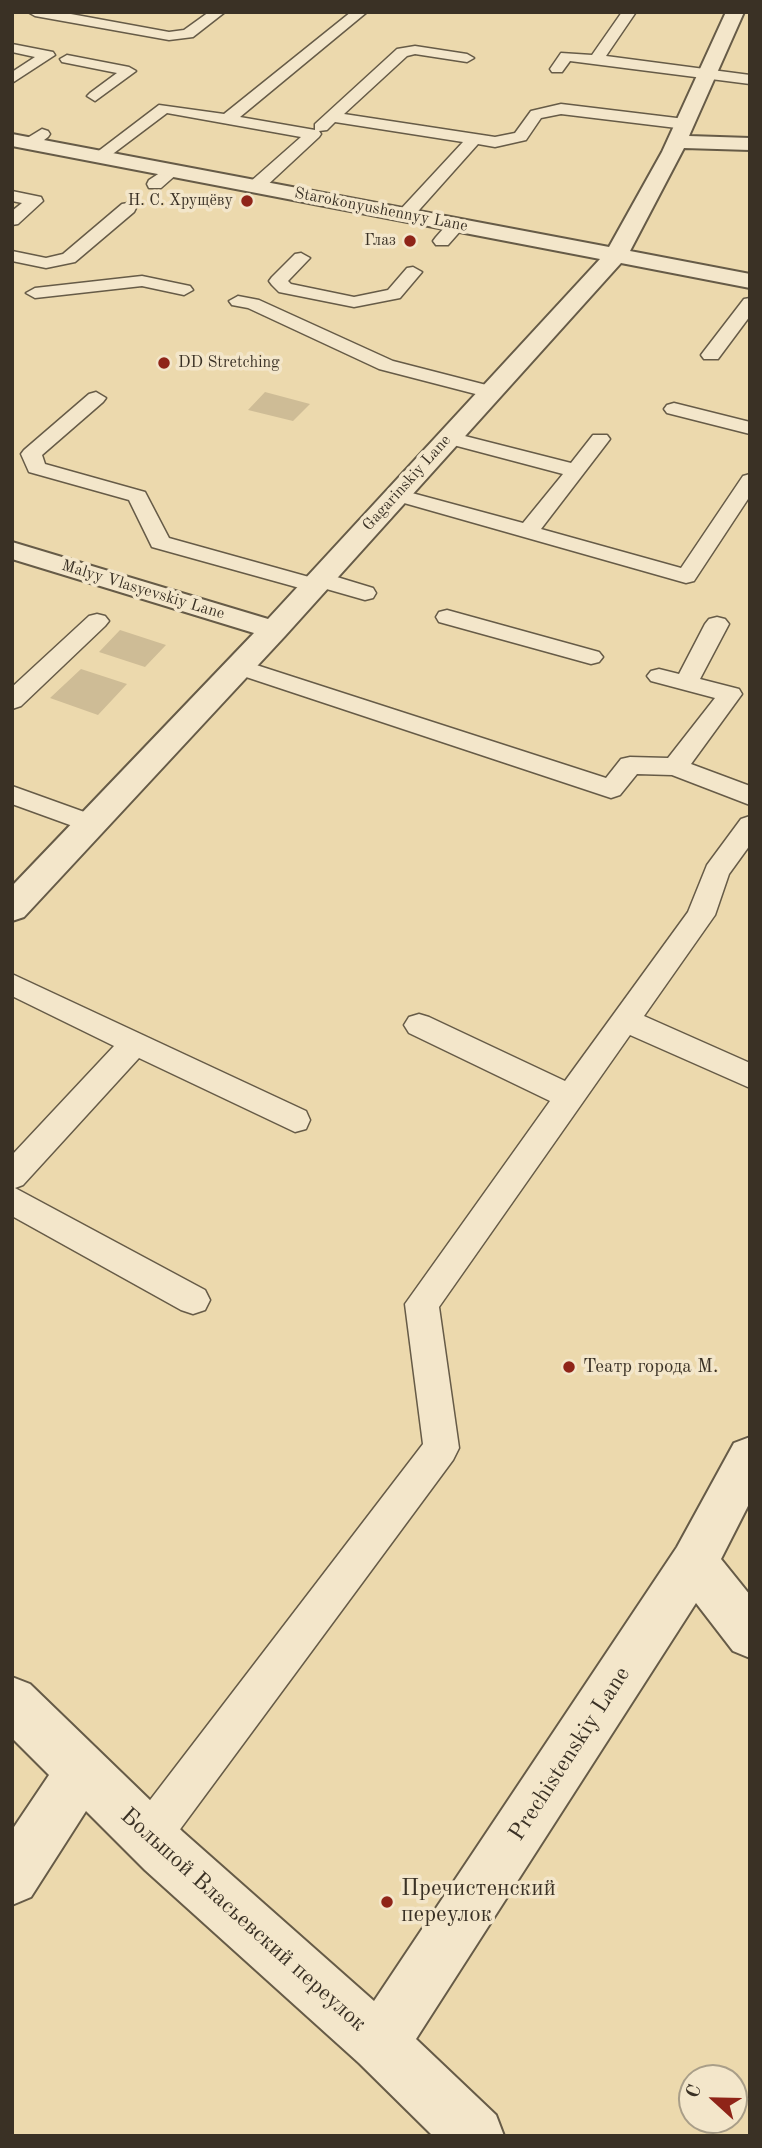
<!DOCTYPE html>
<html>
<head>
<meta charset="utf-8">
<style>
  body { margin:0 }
  #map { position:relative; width:762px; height:2148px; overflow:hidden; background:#ecd9ad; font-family:"Old Standard TT",serif }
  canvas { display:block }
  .frame { position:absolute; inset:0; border:14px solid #3a3125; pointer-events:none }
  .north { position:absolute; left:678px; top:2064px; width:70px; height:70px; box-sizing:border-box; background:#f3e6ca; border:2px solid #a99e88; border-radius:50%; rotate:292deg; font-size:19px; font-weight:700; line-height:28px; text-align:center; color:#3a3125 }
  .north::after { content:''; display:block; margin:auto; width:24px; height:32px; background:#8f2418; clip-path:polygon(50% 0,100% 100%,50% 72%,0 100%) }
</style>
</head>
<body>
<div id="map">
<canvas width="762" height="2148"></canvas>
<div class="frame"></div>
<div class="north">С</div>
</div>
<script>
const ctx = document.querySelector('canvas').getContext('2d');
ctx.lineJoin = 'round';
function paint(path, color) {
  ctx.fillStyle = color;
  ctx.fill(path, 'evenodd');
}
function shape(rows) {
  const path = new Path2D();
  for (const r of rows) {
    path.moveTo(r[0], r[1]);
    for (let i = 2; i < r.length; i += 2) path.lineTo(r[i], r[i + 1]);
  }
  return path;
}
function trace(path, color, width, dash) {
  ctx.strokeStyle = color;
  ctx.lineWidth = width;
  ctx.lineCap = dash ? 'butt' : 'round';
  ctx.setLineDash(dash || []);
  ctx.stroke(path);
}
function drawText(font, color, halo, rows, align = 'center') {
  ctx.font = font + ' "Old Standard TT",serif';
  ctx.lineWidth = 7;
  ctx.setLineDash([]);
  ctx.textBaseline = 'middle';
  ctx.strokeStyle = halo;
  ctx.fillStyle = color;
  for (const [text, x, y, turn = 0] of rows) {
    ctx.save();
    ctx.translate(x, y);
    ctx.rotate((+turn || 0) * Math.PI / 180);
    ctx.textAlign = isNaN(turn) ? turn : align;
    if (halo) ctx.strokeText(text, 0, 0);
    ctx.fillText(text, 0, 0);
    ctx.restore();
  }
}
paint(shape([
  [265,392,310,404,293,421,248,410],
  [120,630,166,645,145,667,99,652],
  [81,669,127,684,98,715,50,698]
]), '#cebc96');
const lane = shape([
  [28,12,60,12,169,32,184,30,209,12,225,12,193,37,169,40,35,16,28,12],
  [351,12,367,12,240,117,315,130,315,124,397,49,415,46,467,54,474,58,467,62,415,54,407,56,344,114,495,137,515,133,531,111,561,104,685,119,693,124,685,129,561,114,541,118,526,140,495,147,478,144,412,218,406,219,398,214,400,210,463,142,335,122,327,130,319,131,321,134,319,137,262,190,256,191,248,186,250,182,301,137,167,113,106,159,94,159,92,156,159,105,224,114,351,12],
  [622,12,636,12,606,56,750,75,750,84,570,61,562,72,552,72,550,69,561,53,592,55,622,12],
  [12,44,53,52,55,55,12,83,12,72,35,57,12,52,12,44],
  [67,55,129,67,136,71,95,101,87,96,90,93,117,73,62,62,60,59,67,55],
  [42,129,48,131,50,134,48,137,36,146,24,146,22,143,24,140,42,129],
  [172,165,180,170,178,173,161,188,149,188,147,184,149,180,172,165],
  [12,191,41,197,43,201,18,224,12,225,12,211,22,203,12,201,12,191],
  [128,203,136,208,134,212,75,262,46,268,12,261,12,251,46,258,63,254,122,204,128,203],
  [457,219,463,220,466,224,463,228,448,245,436,245,433,241,436,237,451,220,457,219],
  [301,253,310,258,288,281,291,284,354,297,388,290,407,268,413,267,422,272,400,298,354,307,279,292,272,285,269,281,272,277,295,254,301,253],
  [142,276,190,286,193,290,184,295,142,286,35,298,26,293,35,288,142,276],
  [238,296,259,300,393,361,498,388,501,392,491,398,379,369,248,308,232,305,229,301,238,296],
  [750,298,750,316,718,359,704,359,701,355,704,351,744,299,750,298],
  [96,392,106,398,103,402,42,455,45,464,145,492,169,538,309,577,319,572,327,574,373,588,376,593,373,598,365,600,323,588,314,592,152,547,129,500,29,472,21,454,24,450,89,394,96,392],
  [674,403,750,422,750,434,667,413,664,409,667,405,674,403],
  [449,432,571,463,593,435,607,435,610,439,607,443,541,529,681,568,743,476,750,474,750,496,694,581,686,583,390,499,386,495,390,491,397,489,523,523,563,474,442,442,439,438,442,434,449,432],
  [447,610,599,652,603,657,599,662,591,664,439,622,436,617,439,612,447,610],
  [97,614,105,616,109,621,105,626,21,706,12,709,12,687,89,616,97,614],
  [717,617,725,619,729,624,700,679,739,689,742,694,691,764,750,786,750,805,672,775,637,774,620,795,611,798,231,672,227,667,231,662,239,660,247,662,606,778,621,759,630,757,668,758,715,698,651,681,647,676,651,671,659,669,679,674,705,624,709,619,717,617],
  [12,786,101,818,105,824,101,830,92,833,12,804,12,786],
  [750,816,750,845,729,874,715,915,644,1016,750,1063,750,1088,630,1035,439,1307,459,1448,453,1460,164,1851,149,1857,134,1851,128,1836,134,1821,423,1444,405,1304,550,1101,409,1033,404,1025,409,1017,419,1014,429,1017,565,1081,688,912,707,865,741,819,750,816],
  [12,974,306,1111,310,1120,306,1129,295,1132,139,1058,23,1185,15,1188,205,1290,210,1300,205,1310,193,1314,181,1310,12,1216,12,1155,114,1046,12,996,12,974]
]);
const street = shape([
  [726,12,744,12,689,136,750,138,750,150,684,148,630,251,750,274,750,288,621,263,285,636,24,917,12,921,12,886,254,633,12,559,12,542,268,619,600,259,12,146,12,134,609,247,662,152,726,12],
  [750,1437,750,1502,721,1559,750,1595,750,1658,733,1651,696,1603,416,2039,496,2115,504,2136,433,2136,359,2063,145,1870,86,1811,31,1897,12,1905,12,1830,49,1775,12,1738,12,1677,30,1684,183,1832,374,2001,677,1547,734,1443,750,1437]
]);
trace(lane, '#665b47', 3);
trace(street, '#665b47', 4);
paint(lane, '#f3e6ca');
paint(street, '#f3e6ca');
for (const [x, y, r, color] of [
  [247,201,7,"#8f2418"],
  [410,241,7,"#8f2418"],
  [164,363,7,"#8f2418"],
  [569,1367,7,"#8f2418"],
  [387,1902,7,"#8f2418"]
]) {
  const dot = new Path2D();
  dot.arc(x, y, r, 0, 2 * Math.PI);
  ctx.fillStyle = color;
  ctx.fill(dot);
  trace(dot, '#f3e6ca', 2.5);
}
drawText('16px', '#3a3125', '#f3e6ca', [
  ["Н. С. Хрущёву",233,201],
  ["Глаз",396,241],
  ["DD Stretching",178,363,"left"]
], 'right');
drawText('16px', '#3a3125', '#f3e6ca', [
  ["Starokonyushennyy Lane",381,210,11],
  ["Gagarinskiy Lane",407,483,-48],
  ["Malyy Vlasyevskiy Lane",143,590,17]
]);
drawText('19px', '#3a3125', '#f3e6ca', [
  ["Театр города М.",583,1367]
], 'left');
drawText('23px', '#3a3125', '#f3e6ca', [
  ["Prechistenskiy Lane",570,1754,-57],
  ["Большой Власьевский переулок",243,1920,42]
]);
drawText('23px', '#3a3125', '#f3e6ca', [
  ["Пречистенский",401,1889],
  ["переулок",401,1915]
], 'left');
</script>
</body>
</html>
